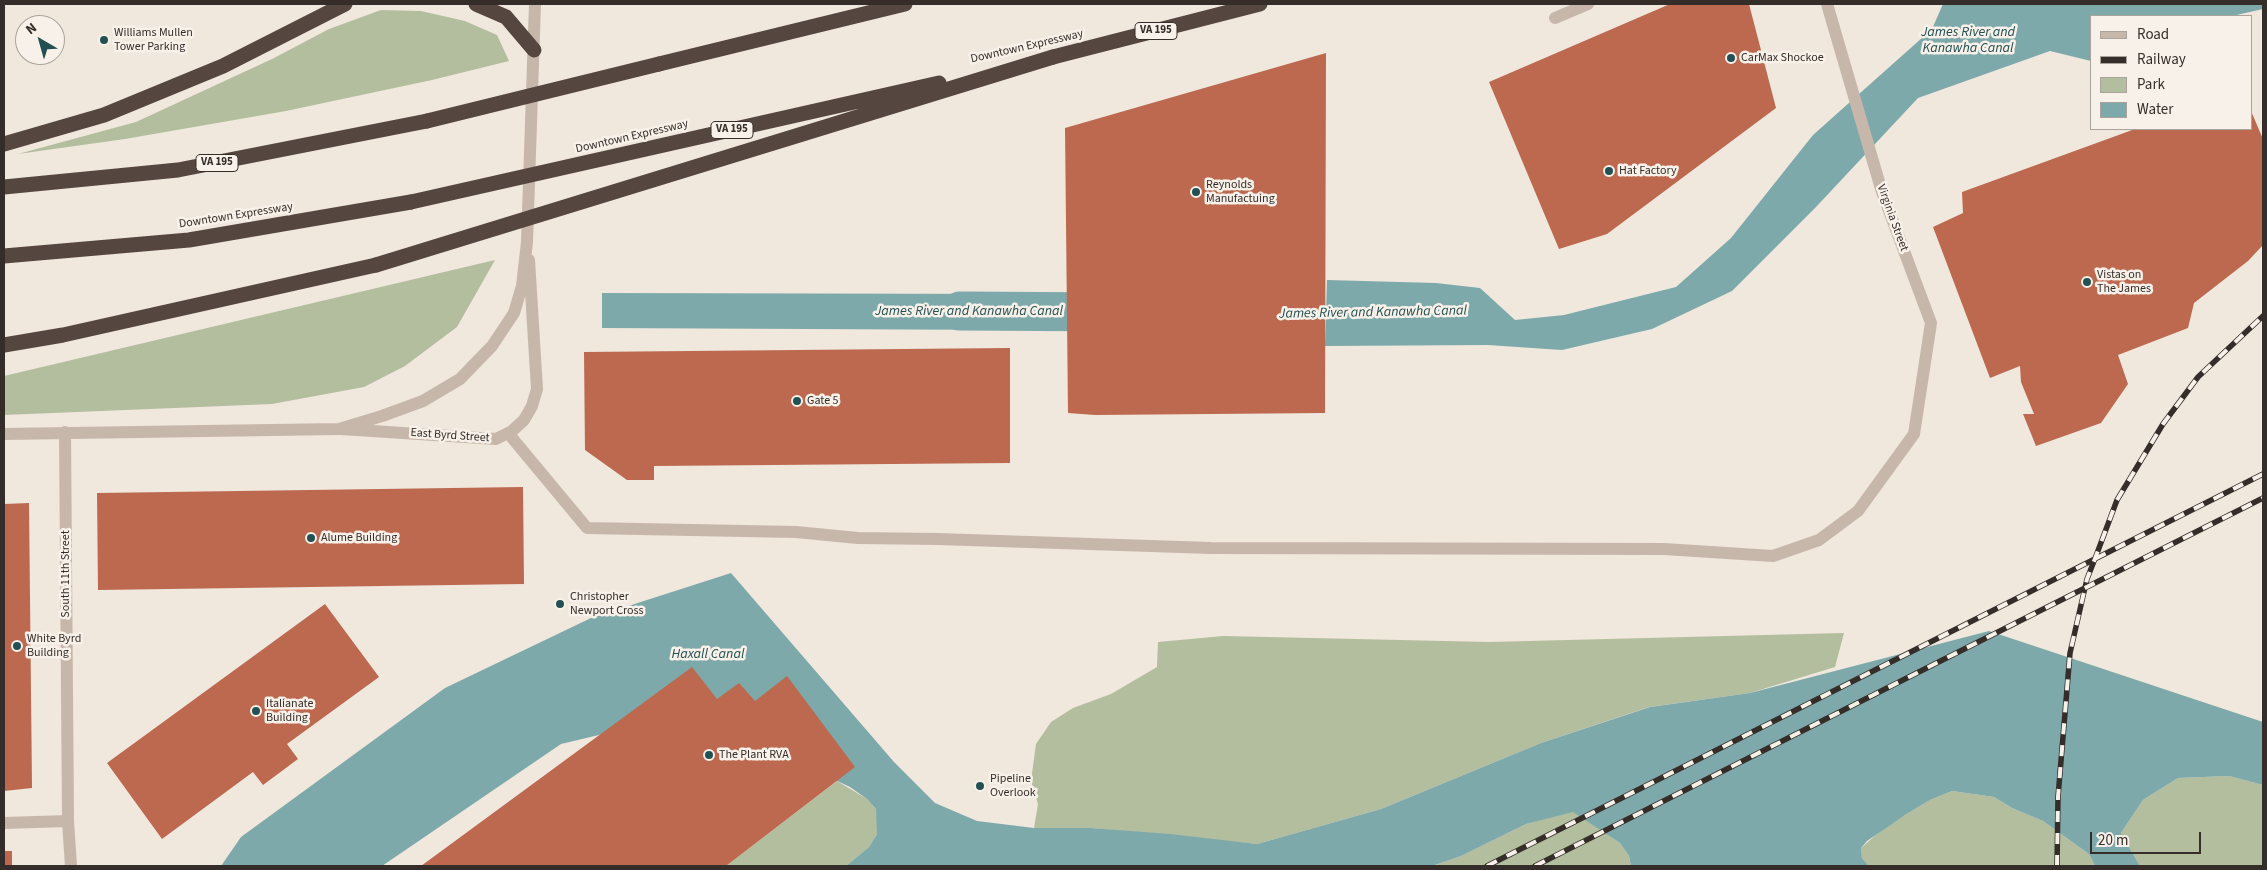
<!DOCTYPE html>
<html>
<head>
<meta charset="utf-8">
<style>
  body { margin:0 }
  #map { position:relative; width:2267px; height:870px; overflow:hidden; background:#f0e7dd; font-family:"Source Sans 3",sans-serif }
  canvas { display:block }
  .frame { position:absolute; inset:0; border:5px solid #352d29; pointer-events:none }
  .legend { position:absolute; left:2090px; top:15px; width:162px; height:115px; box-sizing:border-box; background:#f8f1e9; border:1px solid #aaa39c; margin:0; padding:6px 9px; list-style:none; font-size:15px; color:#352d29 }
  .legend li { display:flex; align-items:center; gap:10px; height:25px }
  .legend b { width:25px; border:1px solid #aaa39c }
  .north { position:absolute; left:15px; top:15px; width:50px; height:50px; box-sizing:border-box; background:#f8f1e9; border:1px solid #aaa39c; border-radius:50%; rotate:322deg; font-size:14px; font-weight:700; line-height:20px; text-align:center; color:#352d29 }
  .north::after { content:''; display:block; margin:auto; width:18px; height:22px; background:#225053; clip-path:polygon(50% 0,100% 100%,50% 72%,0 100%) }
  .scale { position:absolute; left:2090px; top:832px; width:111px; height:22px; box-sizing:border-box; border:2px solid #352d29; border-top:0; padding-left:6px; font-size:15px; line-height:18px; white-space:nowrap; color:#352d29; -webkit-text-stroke:4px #f8f1e9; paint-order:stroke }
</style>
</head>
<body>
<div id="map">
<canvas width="2267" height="870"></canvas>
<div class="frame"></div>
<ul class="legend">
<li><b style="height:6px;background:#c7b7aa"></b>Road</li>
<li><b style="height:6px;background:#352d29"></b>Railway</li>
<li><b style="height:14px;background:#b3be9e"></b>Park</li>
<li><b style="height:14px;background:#7ea9ab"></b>Water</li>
</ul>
<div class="north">N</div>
<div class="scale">20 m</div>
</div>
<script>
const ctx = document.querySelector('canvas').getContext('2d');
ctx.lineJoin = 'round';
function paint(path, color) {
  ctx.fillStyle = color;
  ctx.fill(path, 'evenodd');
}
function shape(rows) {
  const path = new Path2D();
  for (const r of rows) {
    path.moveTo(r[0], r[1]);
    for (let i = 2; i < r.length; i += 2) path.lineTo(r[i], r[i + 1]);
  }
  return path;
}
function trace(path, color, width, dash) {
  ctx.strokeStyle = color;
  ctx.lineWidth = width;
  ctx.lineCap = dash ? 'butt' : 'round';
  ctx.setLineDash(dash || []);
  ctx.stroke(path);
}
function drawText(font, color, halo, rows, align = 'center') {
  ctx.font = font + ' "Source Sans 3",sans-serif';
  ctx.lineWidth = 5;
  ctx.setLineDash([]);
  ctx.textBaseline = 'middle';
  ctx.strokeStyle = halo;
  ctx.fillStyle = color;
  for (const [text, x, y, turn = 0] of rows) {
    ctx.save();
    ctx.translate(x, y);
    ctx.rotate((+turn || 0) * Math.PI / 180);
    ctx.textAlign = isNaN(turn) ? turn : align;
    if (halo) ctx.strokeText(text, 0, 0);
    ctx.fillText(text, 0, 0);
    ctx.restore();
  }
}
paint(shape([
  [381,10,421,11,465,21,497,35,509,61,432,80,286,111,125,139,18,154,136,122,272,59,329,29],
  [495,260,457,327,405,366,364,387,272,404,4,415,4,376],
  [1844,633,1835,667,1750,693,1649,707,1541,743,1381,809,1257,844,1091,828,1034,828,1038,804,1031,781,1036,744,1051,722,1073,708,1111,694,1157,667,1158,642,1223,636,1489,642],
  [2229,776,2263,785,2263,866,2140,866,2121,833,2143,800,2178,778],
  [837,781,867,799,876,809,878,820,877,834,869,847,846,866,726,866],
  [1952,791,1994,797,2012,808,2043,821,2089,854,2095,866,1869,866,1862,858,1861,848,1885,827,1930,800],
  [1573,811,1620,843,1629,856,1631,866,1432,866,1461,856,1526,824]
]), '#b3be9e');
paint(shape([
  [1943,4,2263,4,2263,9,2232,16,2091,16,2091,61,2050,51,1918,98,1816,207,1732,291,1652,329,1562,350,1488,345,1325,346,1327,280,1436,283,1480,288,1515,320,1564,315,1676,287,1731,238,1813,135,1932,29],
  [602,293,1013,294,1012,330,602,328],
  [731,573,894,762,935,803,977,821,1034,828,1091,828,1170,834,1257,844,1381,809,1541,743,1650,707,1750,693,1989,631,2263,722,2263,785,2229,776,2178,778,2143,800,2121,833,2140,866,2095,866,2089,854,2043,821,2012,808,1994,797,1952,791,1930,800,1905,815,1867,841,1861,848,1862,858,1869,866,1631,866,1629,856,1620,843,1573,812,1526,824,1461,856,1432,866,846,866,869,847,877,834,876,809,867,799,850,787,731,731,670,718,561,744,382,866,221,866,241,837,445,688,591,618]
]), '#7ea9ab');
trace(shape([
  [960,311,1119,312]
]), '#7ea9ab', 39);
paint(shape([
  [1670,4,1749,4,1776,108,1607,234,1559,249,1489,82],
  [1326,53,1325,413,1095,415,1068,413,1065,128],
  [2251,111,2263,139,2263,245,2248,261,2194,303,2188,328,2118,355,2128,384,2101,423,2036,446,2023,414,2034,414,2021,382,2020,366,1990,378,1933,227,1963,213,1962,192,2135,129,2251,129],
  [1010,348,1010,463,654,466,654,480,627,480,585,450,584,352],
  [523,487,524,584,98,590,97,493],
  [29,503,32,788,4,791,4,504],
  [325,604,379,677,287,744,298,759,263,785,253,772,162,839,107,763],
  [692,667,717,699,739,683,755,701,787,676,855,767,726,866,421,866],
  [4,851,12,851,12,866,4,866]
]), '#bc694f');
trace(shape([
  [1555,18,1588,4],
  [4,823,68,821]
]), '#c7b7aa', 12);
trace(shape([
  [341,429,496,439,512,431,524,420,532,406,537,389,529,260],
  [65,432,68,821,71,866],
  [508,433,587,528,796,532,858,538,938,539,1211,548,1664,549,1773,556,1819,540,1858,511,1914,434,1931,323,1882,192,1827,4]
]), '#c7b7aa', 12);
trace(shape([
  [4,434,339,429,382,416,423,401,460,379,492,346,514,313,522,286,527,242,535,4]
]), '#c7b7aa', 12);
trace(shape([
  [476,4,506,17,534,50],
  [1053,57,1260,4],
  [659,64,905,4],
  [4,144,104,115,223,66,345,4],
  [4,187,178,170,427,121],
  [4,256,189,240,411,202],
  [4,345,63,335,376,265]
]), '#554740', 15);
const rail = shape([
  [1487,866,2263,474],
  [1535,866,2263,498],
  [2057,866,2058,797,2070,653,2087,579,2096,556,2117,500,2163,424,2198,377,2263,316]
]);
trace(rail, '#352d29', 5.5);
trace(rail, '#f8f1e9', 4, [11]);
trace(shape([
  [427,121,659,64],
  [411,202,939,83],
  [376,265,1053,57]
]), '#554740', 15);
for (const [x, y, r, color] of [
  [104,40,5,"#225053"],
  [1731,58,5,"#225053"],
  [1609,171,5,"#225053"],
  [1196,192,5,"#225053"],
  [2087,282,5,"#225053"],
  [797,401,5,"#225053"],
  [311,538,5,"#225053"],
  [560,604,5,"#225053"],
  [17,646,5,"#225053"],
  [256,711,5,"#225053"],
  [709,755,5,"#225053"],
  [980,786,5,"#225053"]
]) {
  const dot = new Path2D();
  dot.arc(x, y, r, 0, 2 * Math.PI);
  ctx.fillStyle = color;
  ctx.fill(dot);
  trace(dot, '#f8f1e9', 2);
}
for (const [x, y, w] of [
  [1156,31,42],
  [732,130,42],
  [217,163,42]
]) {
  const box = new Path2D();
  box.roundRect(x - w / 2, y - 8.5, w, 17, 4);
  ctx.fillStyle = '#f8f1e9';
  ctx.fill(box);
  trace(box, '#352d29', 1);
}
drawText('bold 11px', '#352d29', null, [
  ["VA 195",1156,31],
  ["VA 195",732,130],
  ["VA 195",217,163]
]);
drawText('12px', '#352d29', '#f8f1e9', [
  ["Williams Mullen",114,33],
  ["Tower Parking",114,47],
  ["CarMax Shockoe",1741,58],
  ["Hat Factory",1619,171],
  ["Reynolds",1206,185],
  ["Manufactuing",1206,199],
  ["Vistas on",2097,275],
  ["The James",2097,289],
  ["Gate 5",807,401],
  ["Alume Building",321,538],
  ["Christopher",570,597],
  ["Newport Cross",570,611],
  ["White Byrd",27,639],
  ["Building",27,653],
  ["Italianate",266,704],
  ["Building",266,718],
  ["The Plant RVA",719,755],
  ["Pipeline",990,779],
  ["Overlook",990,793]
], 'left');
drawText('12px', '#352d29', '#f8f1e9', [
  ["Downtown Expressway",1027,47,-13],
  ["Downtown Expressway",632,137,-13],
  ["Downtown Expressway",236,216,-9],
  ["Virginia Street",1892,218,70],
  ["East Byrd Street",450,436,4],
  ["South 11th Street",66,574,-90]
]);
drawText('italic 14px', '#225053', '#f8f1e9', [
  ["James River and",1968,33],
  ["Kanawha Canal",1968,49],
  ["James River and Kanawha Canal",969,312],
  ["James River and Kanawha Canal",1373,313,-1],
  ["Haxall Canal",708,655]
]);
</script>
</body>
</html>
